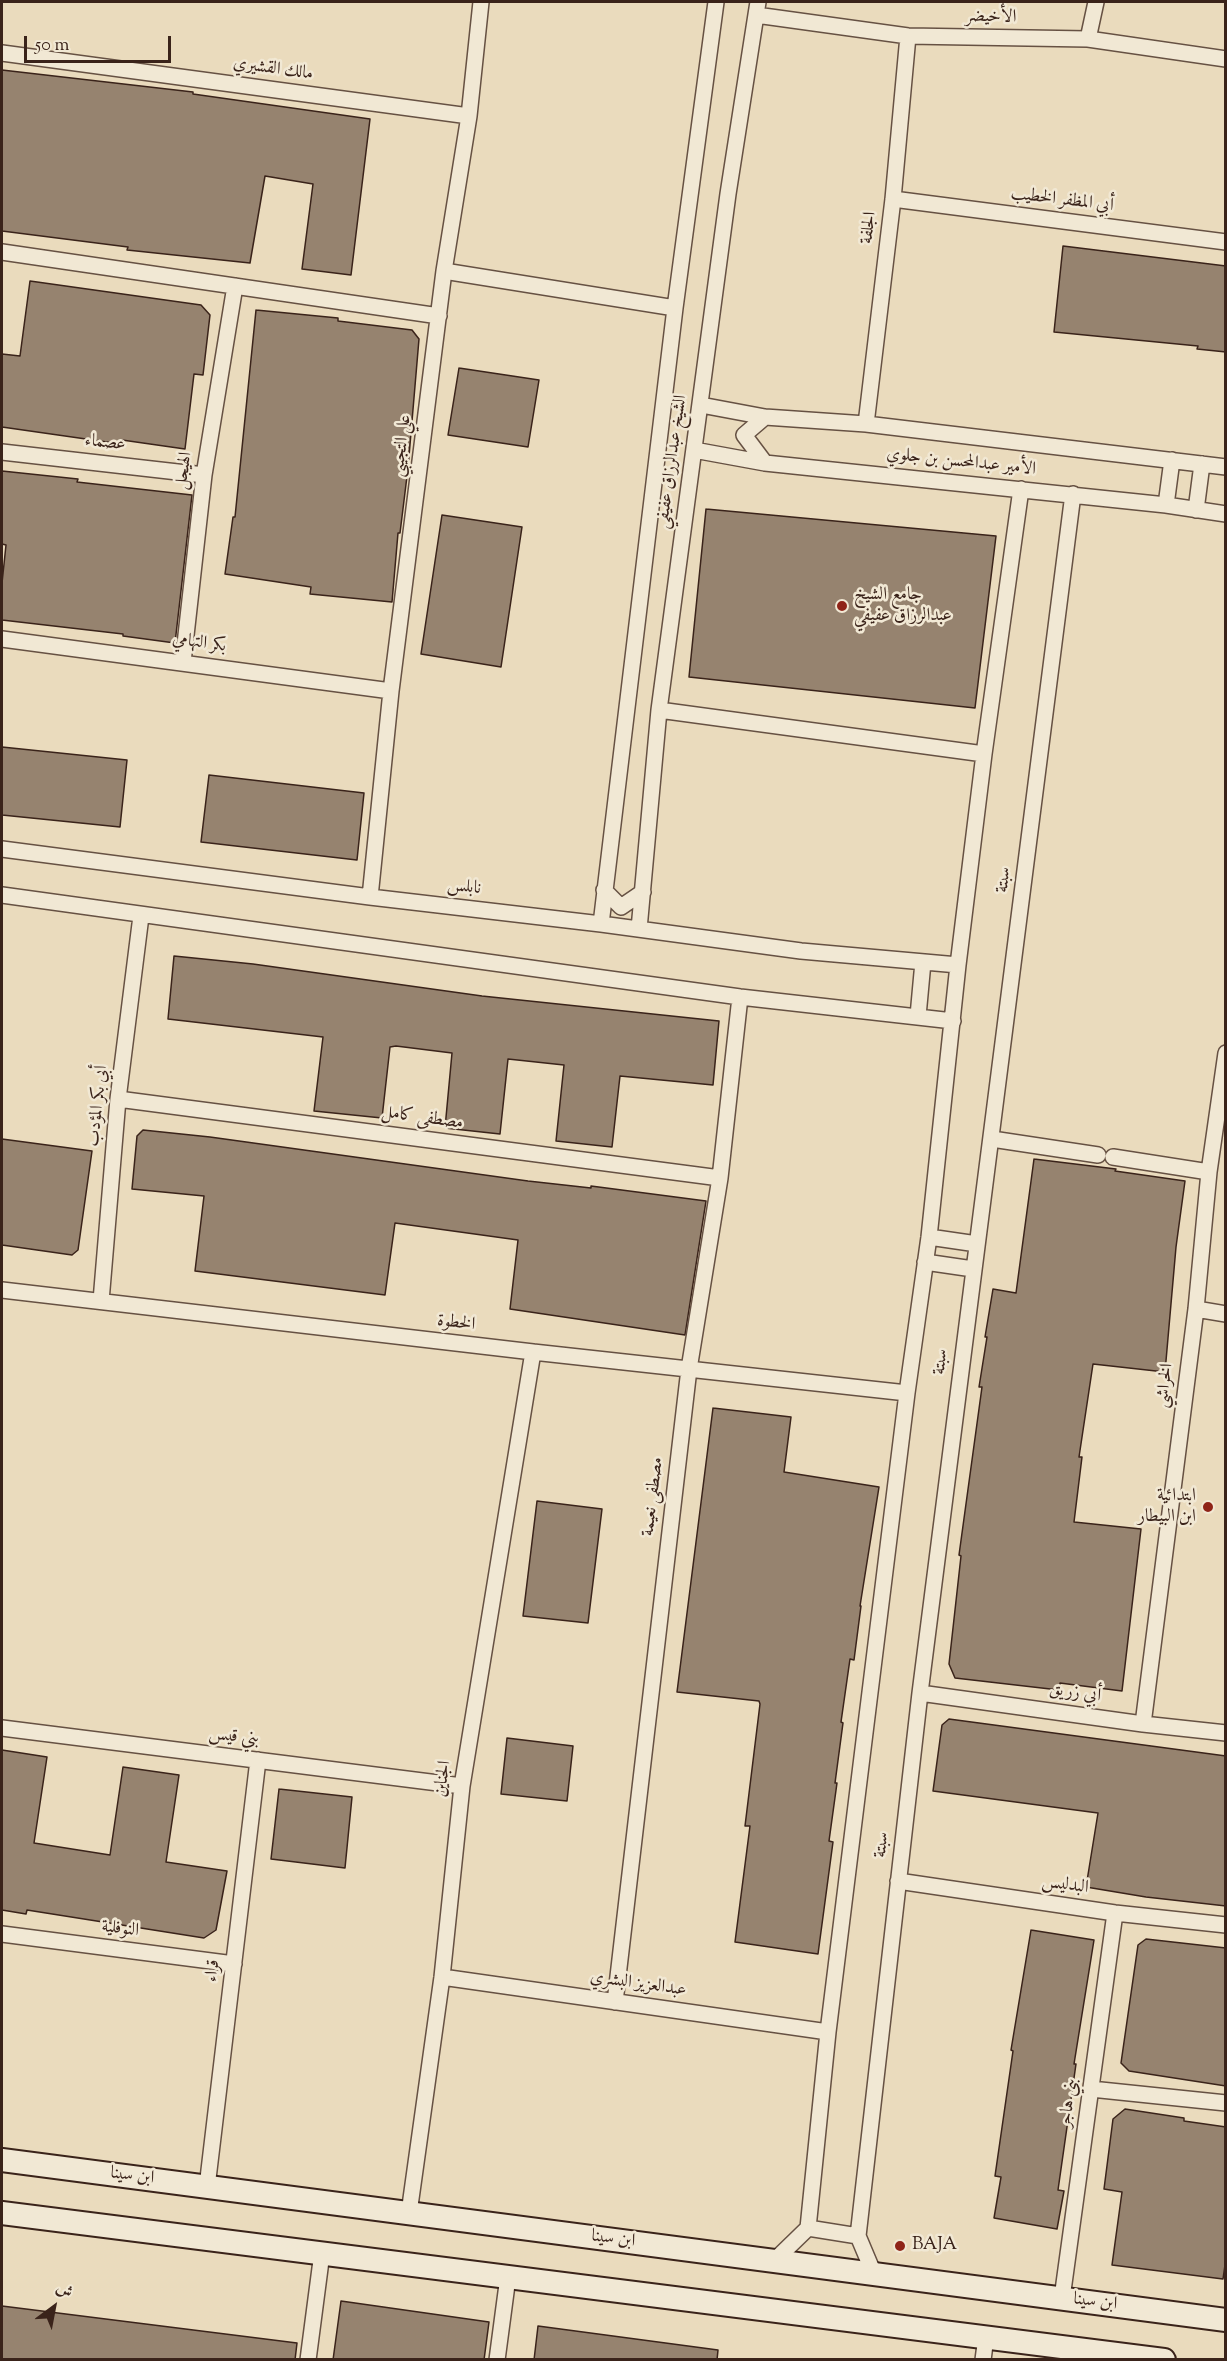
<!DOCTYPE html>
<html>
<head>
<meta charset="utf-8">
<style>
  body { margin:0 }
  #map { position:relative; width:1227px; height:2361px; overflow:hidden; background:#eadbbd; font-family:"Sorts Mill Goudy",Amiri,serif }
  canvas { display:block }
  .frame { position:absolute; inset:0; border:3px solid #3a231a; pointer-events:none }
  .north { position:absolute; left:24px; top:2277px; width:60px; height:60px; -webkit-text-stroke:4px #f1e8d4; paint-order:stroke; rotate:32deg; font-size:16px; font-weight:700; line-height:24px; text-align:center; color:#3a231a }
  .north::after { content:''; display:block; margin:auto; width:21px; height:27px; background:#3a231a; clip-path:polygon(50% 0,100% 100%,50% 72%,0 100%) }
  .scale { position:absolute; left:24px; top:36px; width:147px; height:27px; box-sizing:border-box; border:3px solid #3a231a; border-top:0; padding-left:8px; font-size:18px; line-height:21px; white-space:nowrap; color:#3a231a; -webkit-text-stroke:4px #f1e8d4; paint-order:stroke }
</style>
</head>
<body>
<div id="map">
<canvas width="1227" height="2361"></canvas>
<div class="frame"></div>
<div class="north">ش</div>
<div class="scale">50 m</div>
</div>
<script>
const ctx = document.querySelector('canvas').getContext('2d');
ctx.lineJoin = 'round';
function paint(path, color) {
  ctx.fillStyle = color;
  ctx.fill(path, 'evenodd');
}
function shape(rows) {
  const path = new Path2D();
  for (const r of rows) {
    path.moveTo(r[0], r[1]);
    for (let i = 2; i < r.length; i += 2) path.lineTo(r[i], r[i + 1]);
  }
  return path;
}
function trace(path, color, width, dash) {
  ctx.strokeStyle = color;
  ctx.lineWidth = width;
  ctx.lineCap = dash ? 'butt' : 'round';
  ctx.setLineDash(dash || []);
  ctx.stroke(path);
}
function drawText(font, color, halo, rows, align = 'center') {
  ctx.font = font + ' "Sorts Mill Goudy",Amiri,serif';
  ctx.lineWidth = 5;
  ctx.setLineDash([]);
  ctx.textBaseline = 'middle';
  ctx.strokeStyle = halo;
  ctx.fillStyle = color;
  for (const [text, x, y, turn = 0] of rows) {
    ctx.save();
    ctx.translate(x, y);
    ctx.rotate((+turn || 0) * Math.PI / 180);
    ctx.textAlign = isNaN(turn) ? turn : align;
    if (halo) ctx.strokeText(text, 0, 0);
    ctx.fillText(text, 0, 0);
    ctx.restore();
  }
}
const building = shape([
  [2,70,193,92,193,94,370,119,351,275,302,269,313,184,265,176,250,263,127,250,128,247,2,231,2,70],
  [1063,246,1226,266,1226,352,1197,349,1198,346,1054,332,1063,246],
  [30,281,201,305,210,315,203,375,194,374,185,449,122,440,121,444,2,427,2,354,20,356,30,281],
  [256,310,338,318,338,321,412,330,419,339,408,468,400,533,398,533,392,602,310,594,311,587,225,574,233,517,235,517,256,310],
  [459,368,539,380,528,447,448,435,459,368],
  [2,471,78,479,77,482,192,495,175,643,123,636,123,634,2,620,2,583,6,545,2,544,2,471],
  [706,509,996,536,975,708,689,677,706,509],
  [442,515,522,527,501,667,421,654,442,515],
  [2,747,127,760,120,827,2,815,2,747],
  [209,775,364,793,357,860,201,842,209,775],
  [174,956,253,964,482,996,719,1021,713,1085,620,1076,612,1147,556,1141,564,1065,508,1059,500,1134,445,1128,452,1053,396,1046,390,1047,382,1118,314,1111,323,1037,168,1019,174,956],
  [143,1130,210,1137,528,1181,591,1188,591,1186,706,1201,685,1335,510,1309,518,1240,395,1223,385,1295,195,1271,204,1196,132,1189,137,1136,143,1130],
  [2,1139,92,1151,78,1250,72,1255,2,1245,2,1139],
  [1034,1159,1116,1169,1115,1171,1185,1181,1176,1247,1165,1372,1093,1364,1079,1457,1082,1457,1074,1522,1141,1529,1122,1691,1060,1683,1059,1690,955,1678,949,1664,961,1556,959,1555,982,1387,979,1387,987,1337,985,1337,993,1289,1016,1293,1034,1159],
  [713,1408,791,1417,784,1472,879,1487,860,1606,861,1606,854,1660,850,1659,841,1722,843,1723,835,1783,837,1783,829,1841,833,1842,818,1954,735,1942,750,1826,745,1826,760,1704,759,1701,677,1692,713,1408],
  [537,1501,602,1509,588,1623,523,1616,537,1501],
  [949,1719,1226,1756,1226,1906,1146,1897,1086,1887,1098,1813,933,1791,942,1725,949,1719],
  [507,1738,573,1746,567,1801,501,1794,507,1738],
  [2,1750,47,1757,34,1843,110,1855,123,1767,179,1775,166,1862,227,1871,216,1930,204,1938,27,1910,26,1914,2,1910,2,1750],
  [279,1789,352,1797,345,1868,271,1859,279,1789],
  [1031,1930,1094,1940,1074,2064,1076,2064,1058,2190,1064,2191,1057,2229,994,2218,1001,2177,995,2176,1013,2051,1011,2050,1031,1930],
  [1146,1939,1226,1948,1226,2086,1129,2071,1121,2063,1138,1945,1146,1939],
  [1125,2109,1184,2118,1184,2121,1226,2127,1226,2258,1223,2279,1112,2265,1122,2192,1104,2189,1113,2119,1125,2109],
  [341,2301,489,2322,484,2360,333,2360,341,2301],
  [2,2306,297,2343,295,2360,2,2360,2,2306],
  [538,2326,718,2350,717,2360,534,2360,538,2326]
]);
paint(building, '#96836f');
trace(building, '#3a231a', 1.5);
const street = shape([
  [756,15,908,36,1088,39,1226,59],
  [1088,39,1096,2],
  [2,53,469,116],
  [893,199,1226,242],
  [2,252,439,316],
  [444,271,675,308],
  [701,405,765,417,866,424,1226,467],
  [765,417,744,435,765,463],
  [866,424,893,199,908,36],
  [694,450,765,463,1166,505,1226,514],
  [2,452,204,475],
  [1166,505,1172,460],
  [1196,510,1202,464],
  [2,639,391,691],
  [183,662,204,475,235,286],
  [659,710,984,754],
  [2,849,370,897,601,924,801,951,958,965],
  [604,890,621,907,643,892],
  [2,895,740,997,953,1021],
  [370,897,391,691,444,271,469,116,481,2],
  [601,924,675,308,716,2],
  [639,929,659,710,728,194,758,2],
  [918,1016,923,962],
  [118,1099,720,1178],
  [992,1139,1098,1155],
  [1113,1157,1209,1172],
  [929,1237,977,1244],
  [925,1262,973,1269],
  [2,1290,533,1352,907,1393],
  [101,1301,118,1099,141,916],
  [1196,1309,1226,1314],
  [920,1693,1143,1724,1226,1733],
  [1143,1724,1196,1309,1209,1172,1226,1053],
  [2,1728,462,1786],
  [898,1881,1115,1913,1226,1925],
  [2,1934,234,1964],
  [442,1977,828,2032],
  [615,2002,689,1369,720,1178,740,997],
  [1091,2089,1226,2103],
  [207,2187,258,1760],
  [409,2213,442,1977,462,1786,533,1352],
  [808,2228,858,2236],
  [774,2261,808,2228,828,2032,907,1393,929,1237,958,965,984,754,1021,489],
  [874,2274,858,2236,920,1693,1073,494],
  [1062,2298,1115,1913],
  [308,2360,322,2253],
  [497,2360,508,2277],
  [983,2360,986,2337]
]);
const secondary = shape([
  [2,2160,1226,2320],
  [2,2213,1164,2360]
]);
trace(street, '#665143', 18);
trace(secondary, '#3a231a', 26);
trace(street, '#f1e8d4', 15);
trace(secondary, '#f1e8d4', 22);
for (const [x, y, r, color] of [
  [842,606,6,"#8f2418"],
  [1208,1507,6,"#8f2418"],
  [900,2246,6,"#8f2418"]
]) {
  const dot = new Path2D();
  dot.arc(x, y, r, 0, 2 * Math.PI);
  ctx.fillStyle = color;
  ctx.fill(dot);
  trace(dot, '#f1e8d4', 2);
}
drawText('18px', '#3a231a', '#f1e8d4', [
  ["الأخيضر",991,18,1],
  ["مالك القشيري",273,70,8],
  ["أبي المظفر الخطيب",1062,201,7],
  ["الجلفة",870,228,-83],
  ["عصماء",105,444,6],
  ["علي التجيبي",403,446,-83],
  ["الشيخ عبدالرزاق عفيفي",673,462,-82],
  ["الأمير عبدالمحسن بن جلوي",961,463,6],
  ["الهيجل",185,471,-82],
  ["بكر التهامي",199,644,8],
  ["سبتة",1005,880,-83],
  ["نابلس",464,888,7],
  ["أبي بكر المؤدب",99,1106,-84],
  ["مصطفى كامل",422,1119,8],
  ["الخطوة",456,1324,7],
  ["سبتة",942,1362,-83],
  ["الخراشي",1166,1386,-83],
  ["مصطفى نعيمة",654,1497,-83],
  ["أبي زريق",1075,1694,8],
  ["بني قيس",234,1738,7],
  ["الجناين",444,1779,-82],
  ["سبتة",883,1845,-83],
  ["البدليس",1065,1886,8],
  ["النوفلية",120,1930,7],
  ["قراء",214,1971,-83],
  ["عبدالعزيز البشري",638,1985,8],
  ["بني هاجر",1070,2103,-82],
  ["ابن سينا",132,2177,7],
  ["ابن سينا",613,2240,7],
  ["ابن سينا",1095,2303,7]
]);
drawText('18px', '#3a231a', '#f1e8d4', [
  ["جامع الشيخ",854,596],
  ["عبدالرزاق عفيفي",854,617],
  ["ابتدائية",1196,1497,"right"],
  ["ابن البيطار",1196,1518,"right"],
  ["BAJA",912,2246]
], 'left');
</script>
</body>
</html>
